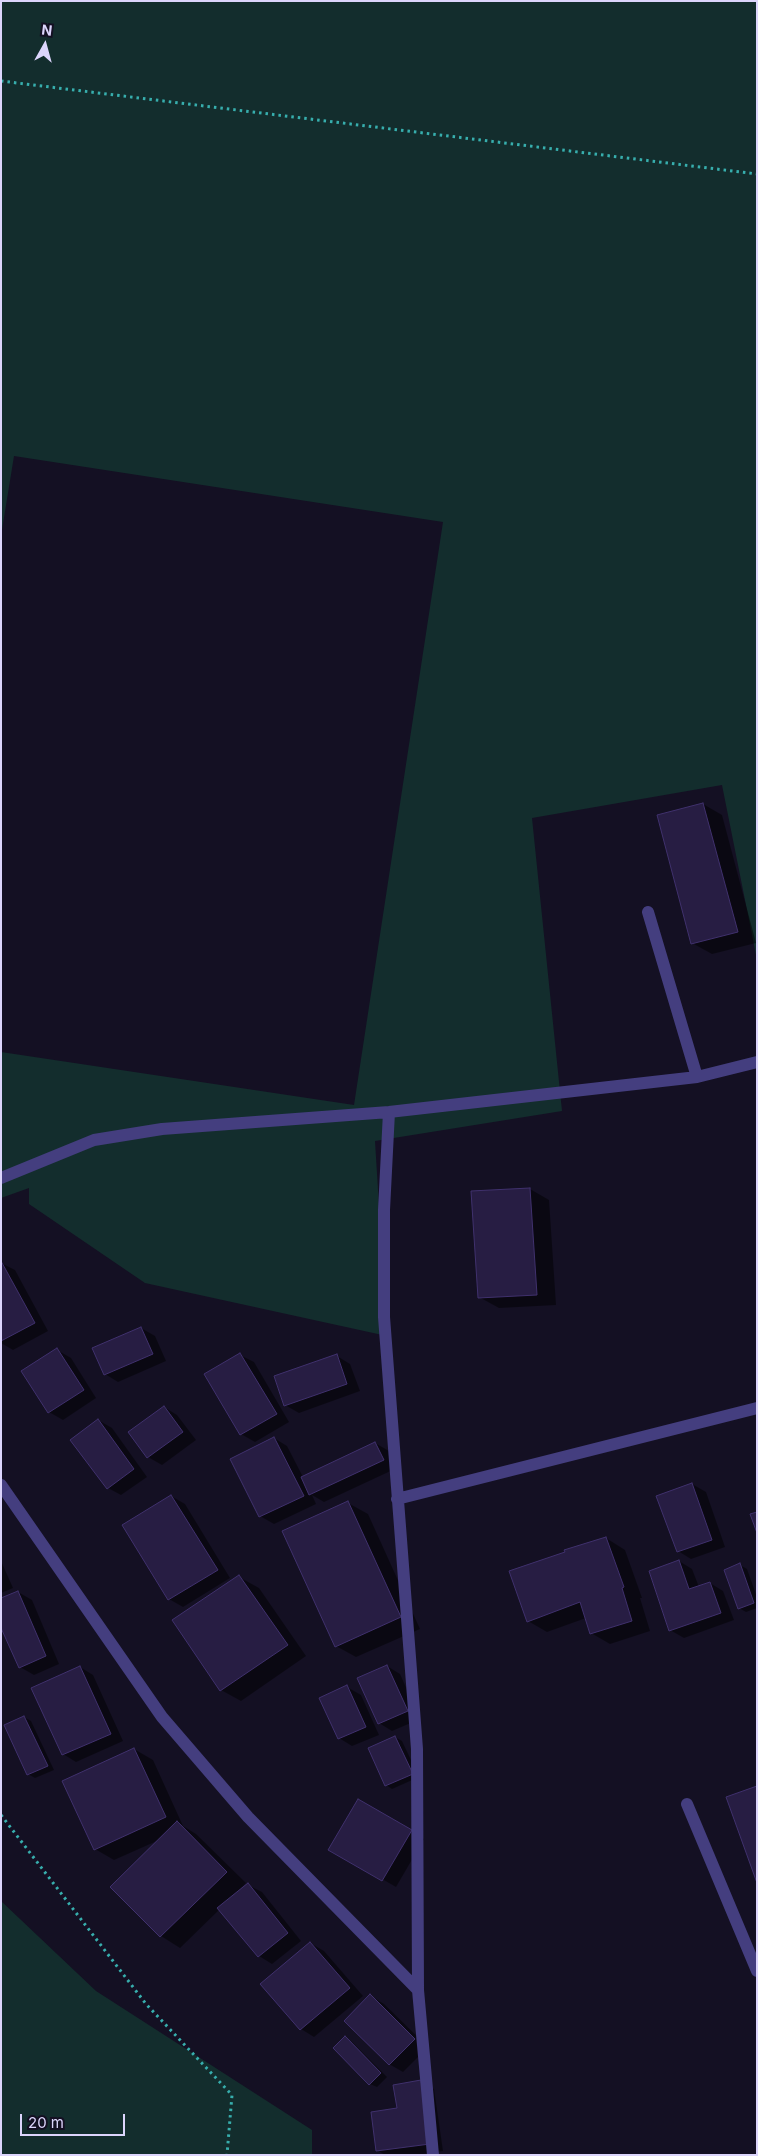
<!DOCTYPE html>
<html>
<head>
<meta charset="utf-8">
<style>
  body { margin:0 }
  #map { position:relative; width:758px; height:2156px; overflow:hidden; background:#141023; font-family:Inter,sans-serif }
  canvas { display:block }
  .frame { position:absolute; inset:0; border:2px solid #dcd5fc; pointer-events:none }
  .north { position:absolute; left:20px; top:20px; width:50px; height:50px; -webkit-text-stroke:4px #141023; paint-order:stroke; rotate:7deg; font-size:14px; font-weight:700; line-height:20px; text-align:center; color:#dcd5fc }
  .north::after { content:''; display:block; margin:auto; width:18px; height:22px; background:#dcd5fc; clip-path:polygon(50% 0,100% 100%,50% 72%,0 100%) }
  .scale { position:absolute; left:20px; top:2114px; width:105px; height:22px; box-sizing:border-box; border:2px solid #dcd5fc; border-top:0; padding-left:6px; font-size:15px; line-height:18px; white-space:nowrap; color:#dcd5fc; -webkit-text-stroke:4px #141023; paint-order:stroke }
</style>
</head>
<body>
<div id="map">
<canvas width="758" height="2156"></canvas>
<div class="frame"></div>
<div class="north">N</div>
<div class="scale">20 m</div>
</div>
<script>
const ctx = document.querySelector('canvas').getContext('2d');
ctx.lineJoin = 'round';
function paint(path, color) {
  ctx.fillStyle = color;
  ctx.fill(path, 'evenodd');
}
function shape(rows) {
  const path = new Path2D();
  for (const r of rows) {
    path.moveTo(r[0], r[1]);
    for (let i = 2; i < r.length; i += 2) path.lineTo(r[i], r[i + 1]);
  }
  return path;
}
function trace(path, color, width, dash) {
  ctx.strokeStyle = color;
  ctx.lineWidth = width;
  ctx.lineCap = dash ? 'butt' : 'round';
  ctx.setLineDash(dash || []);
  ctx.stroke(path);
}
paint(shape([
  [1,1,757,1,757,960,722,785,532,818,562,1111,375,1141,387,1336,145,1283,29,1204,29,1188,1,1198,1,1052,354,1105,443,522,14,456,1,536],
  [1,1901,96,1991,312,2130,312,2155,1,2155]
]), '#132d2d');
paint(shape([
  [703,804,722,815,756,943,712,954,692,943],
  [530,1189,549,1200,556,1305,499,1308,479,1297],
  [1,1263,15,1270,48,1331,13,1350,1,1343],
  [141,1328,155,1336,166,1361,118,1382,105,1374],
  [57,1350,71,1358,96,1398,63,1420,49,1412],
  [240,1355,254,1362,289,1422,255,1442,241,1434],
  [337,1356,350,1364,360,1391,299,1413,285,1405],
  [164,1407,177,1415,196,1440,162,1465,148,1457],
  [98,1420,112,1428,147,1477,121,1495,108,1488],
  [274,1438,287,1446,303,1477,375,1443,389,1451,397,1468,324,1502,312,1495,316,1504,274,1524,260,1516,231,1460],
  [692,1484,706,1492,725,1547,691,1559,678,1551],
  [171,1496,185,1504,230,1578,183,1607,169,1599],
  [348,1503,368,1514,420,1629,356,1657,336,1646],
  [606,1538,625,1550,642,1598,640,1598,650,1631,610,1644,591,1633,586,1618,547,1632,528,1621],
  [1,1561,13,1588,1,1593],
  [679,1561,692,1569,699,1587,710,1583,723,1591,734,1620,684,1638,670,1630],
  [740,1565,747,1569,757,1597,757,1608,746,1612,739,1608],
  [239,1577,259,1588,306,1656,241,1701,221,1690],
  [18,1592,32,1600,59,1664,34,1675,20,1667],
  [387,1666,400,1674,420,1719,392,1731,379,1723],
  [80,1667,93,1675,123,1741,76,1762,63,1754],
  [347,1687,361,1695,379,1735,352,1746,339,1738],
  [24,1717,31,1721,54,1770,35,1778,28,1774],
  [395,1737,402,1741,419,1777,392,1789,386,1785],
  [134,1749,153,1760,183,1826,196,1834,246,1883,241,1888,242,1890,248,1885,262,1892,301,1941,272,1964,259,1956,220,1909,180,1948,161,1936,159,1840,114,1860,95,1849],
  [359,1801,424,1839,396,1887,330,1849],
  [310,1943,324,1951,363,1996,314,2037,301,2029],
  [371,1996,384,2004,428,2047,403,2072,389,2064],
  [345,2038,352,2042,387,2077,377,2087,370,2084],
  [420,2082,434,2089,443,2151,416,2155,385,2155,377,2150,398,2110]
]), '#0007');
const building = shape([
  [703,803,738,932,691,944,657,815,703,803],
  [530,1188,537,1295,478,1298,471,1191,530,1188],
  [1,1261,35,1323,1,1341,1,1261],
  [141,1327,153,1354,104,1375,92,1348,141,1327],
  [57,1348,84,1390,48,1413,21,1371,57,1348],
  [240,1353,277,1414,240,1435,204,1374,240,1353],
  [337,1354,347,1384,284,1406,274,1376,337,1354],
  [164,1406,183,1432,147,1458,128,1432,164,1406],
  [98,1419,134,1469,107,1489,70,1440,98,1419],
  [274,1437,304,1496,259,1517,230,1459,274,1437],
  [375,1442,384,1460,309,1495,301,1477,375,1442],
  [692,1483,712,1540,677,1552,656,1496,692,1483],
  [171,1495,218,1570,168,1600,122,1525,171,1495],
  [348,1501,401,1617,335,1647,282,1531,348,1501],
  [757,1512,757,1533,750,1514,757,1512],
  [606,1537,624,1587,622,1588,632,1621,590,1634,580,1602,527,1622,509,1571,565,1552,564,1550,606,1537],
  [679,1560,689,1589,710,1582,721,1613,669,1631,649,1571,679,1560],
  [740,1563,754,1603,738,1609,724,1570,740,1563],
  [239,1575,288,1645,220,1691,172,1620,239,1575],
  [18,1591,46,1656,19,1668,1,1628,1,1598,18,1591],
  [387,1665,408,1711,378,1724,357,1678,387,1665],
  [80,1666,111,1734,62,1755,31,1688,80,1666],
  [347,1685,366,1727,338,1739,319,1698,347,1685],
  [24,1716,48,1766,27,1775,4,1725,24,1716],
  [395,1736,413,1774,385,1786,368,1748,395,1736],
  [134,1748,166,1817,94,1850,62,1781,134,1748],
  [757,1786,757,1883,726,1797,757,1786],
  [358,1799,412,1830,382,1881,328,1850,358,1799],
  [177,1821,227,1872,160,1937,110,1887,177,1821],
  [248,1883,288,1933,258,1957,217,1908,248,1883],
  [310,1942,350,1988,300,2030,260,1984,310,1942],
  [370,1994,415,2039,389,2065,344,2021,370,1994],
  [345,2036,381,2073,369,2085,333,2048,345,2036],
  [421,2080,430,2144,376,2151,371,2112,397,2108,393,2085,421,2080]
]);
paint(building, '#271d43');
trace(building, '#40316d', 1);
trace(shape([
  [1,81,757,174],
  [1,1815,146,2004,232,2095,227,2155]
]), '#37aead', 3, [2.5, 4]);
trace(shape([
  [648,912,697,1077],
  [389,1112,384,1210,384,1317,417,1749,418,1990],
  [1,1178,94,1140,162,1129,389,1112,697,1077,757,1062],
  [1,1485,162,1717,248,1817,418,1990,433,2155],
  [397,1499,757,1408],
  [687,1804,757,1971]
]), '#443e7f', 12);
</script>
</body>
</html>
